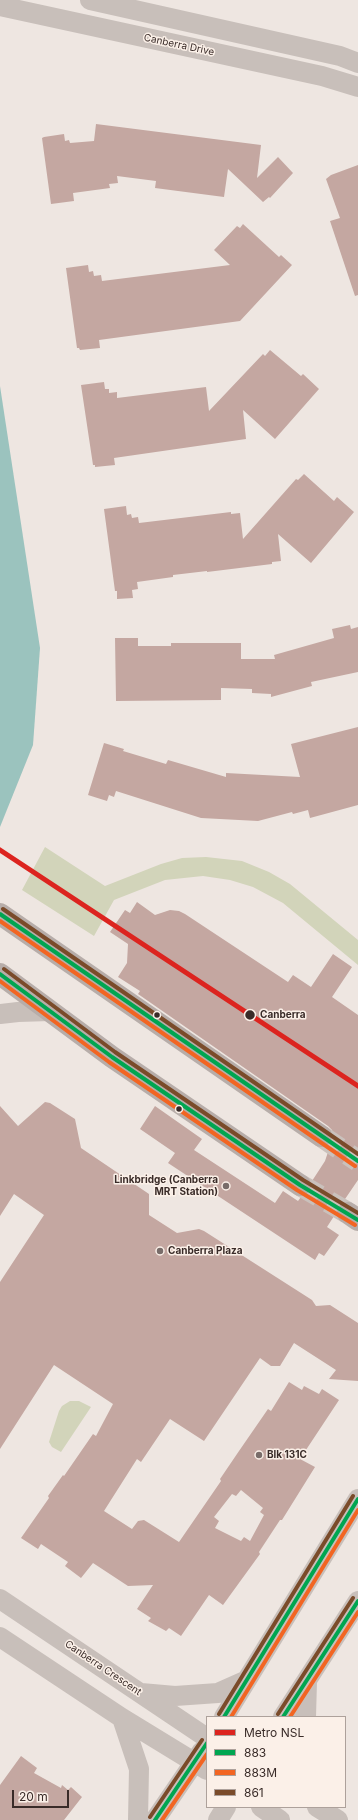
<!DOCTYPE html>
<html>
<head>
<meta charset="utf-8">
<style>
  body { margin:0 }
  #map { position:relative; width:358px; height:1820px; overflow:hidden; background:#eee6e1; font-family:Inter,sans-serif }
  canvas { display:block }
  .legend { position:absolute; left:206px; top:1716px; width:140px; height:92px; box-sizing:border-box; background:#fbf0e8; border:1px solid #ada19b; margin:0; padding:5px 7px; list-style:none; font-size:12px; color:#392b28 }
  .legend li { display:flex; align-items:center; gap:8px; height:20px }
  .legend b { width:20px; border:1px solid #ada19b }
  .scale { position:absolute; left:12px; top:1790px; width:57px; height:18px; box-sizing:border-box; border:2px solid #392b28; border-top:0; padding-left:5px; font-size:12px; line-height:14px; white-space:nowrap; color:#392b28; -webkit-text-stroke:3px #fbf0e8; paint-order:stroke }
</style>
</head>
<body>
<div id="map">
<canvas width="358" height="1820"></canvas>
<ul class="legend">
<li><b style="height:5px;background:#dc241f"></b>Metro NSL</li>
<li><b style="height:5px;background:#00a651"></b>883</li>
<li><b style="height:5px;background:#f26522"></b>883M</li>
<li><b style="height:5px;background:#7a4b2a"></b>861</li>
</ul>
<div class="scale">20 m</div>
</div>
<script>
const ctx = document.querySelector('canvas').getContext('2d');
ctx.lineJoin = 'round';
function paint(path, color) {
  ctx.fillStyle = color;
  ctx.fill(path, 'evenodd');
}
function shape(rows) {
  const path = new Path2D();
  for (const r of rows) {
    path.moveTo(r[0], r[1]);
    for (let i = 2; i < r.length; i += 2) path.lineTo(r[i], r[i + 1]);
  }
  return path;
}
function trace(path, color, width, dash) {
  ctx.strokeStyle = color;
  ctx.lineWidth = width;
  ctx.lineCap = dash ? 'butt' : 'round';
  ctx.setLineDash(dash || []);
  ctx.stroke(path);
}
function drawText(font, color, halo, rows, align = 'center') {
  ctx.font = font + ' Inter,sans-serif';
  ctx.lineWidth = 3;
  ctx.setLineDash([]);
  ctx.textBaseline = 'middle';
  ctx.strokeStyle = halo;
  ctx.fillStyle = color;
  for (const [text, x, y, turn = 0] of rows) {
    ctx.save();
    ctx.translate(x, y);
    ctx.rotate((+turn || 0) * Math.PI / 180);
    ctx.textAlign = isNaN(turn) ? turn : align;
    if (halo) ctx.strokeText(text, 0, 0);
    ctx.fillText(text, 0, 0);
    ctx.restore();
  }
}
paint(shape([
  [45,847,105,886,161,864,182,858,206,857,242,861,269,872,290,884,358,940,358,965,283,903,253,887,230,880,203,876,165,880,114,900,94,936,22,890],
  [70,1401,79,1401,91,1407,61,1452,52,1447,49,1442,59,1411,62,1406]
]), '#d2d4ba');
paint(shape([
  [0,386,40,648,33,745,0,827]
]), '#9bc3be');
paint(shape([
  [96,124,261,145,257,178,278,157,293,173,270,198,269,197,263,202,228,169,224,197,155,188,156,181,117,176,118,183,109,184,110,188,73,193,74,201,51,204,42,138,44,137,64,134,65,141,69,140,70,143,94,141],
  [358,165,358,295,355,296,330,221,340,218,326,179,331,175],
  [243,224,279,257,281,255,292,265,240,321,99,340,100,348,80,350,79,348,77,348,66,268,88,265,89,272,93,271,94,276,101,275,102,281,230,265,214,250,237,226,240,228],
  [270,350,301,376,303,374,319,389,275,439,243,410,246,439,114,458,115,465,95,467,95,465,93,465,81,385,104,382,105,389,109,389,109,393,117,392,117,398,206,387,209,411,263,354,265,356],
  [304,474,334,501,337,497,354,512,311,563,278,534,281,561,272,562,272,564,207,572,207,571,173,575,173,577,137,582,138,589,132,590,133,598,117,599,117,591,115,591,104,509,126,506,127,515,131,514,132,518,138,517,139,523,231,512,231,514,240,513,243,539,296,479,298,480],
  [350,625,351,629,358,627,358,672,311,682,312,686,271,697,271,694,252,693,252,689,221,688,221,700,116,701,115,638,138,638,138,646,171,646,171,643,241,643,241,659,275,659,274,655,334,638,332,629],
  [358,727,358,805,310,818,308,810,293,814,292,812,258,821,201,818,116,791,114,797,109,795,107,801,88,795,104,743,124,749,123,751,166,764,168,760,226,777,226,773,300,777,291,744],
  [137,902,155,915,170,910,179,911,185,914,288,982,293,975,311,987,333,954,352,967,332,997,358,1015,358,1180,343,1202,338,1206,336,1213,327,1227,339,1235,324,1256,319,1253,315,1260,168,1163,175,1153,140,1129,155,1106,202,1139,194,1150,275,1203,283,1191,298,1201,301,1197,306,1196,310,1192,312,1186,312,1181,325,1161,333,1137,332,1130,328,1126,138,994,140,991,118,977,127,963,128,944,110,932,125,910,130,913],
  [45,1102,50,1103,75,1119,81,1148,149,1194,149,1215,177,1233,199,1229,204,1231,312,1300,316,1306,330,1305,358,1323,358,1381,329,1379,336,1370,294,1343,280,1366,271,1366,260,1358,204,1441,170,1419,141,1462,137,1459,104,1511,132,1529,138,1521,144,1520,179,1542,221,1481,220,1479,239,1451,268,1409,271,1411,289,1382,302,1390,304,1386,319,1394,322,1389,339,1400,300,1459,315,1467,282,1520,280,1520,259,1552,260,1554,223,1605,209,1595,181,1636,169,1628,166,1631,148,1621,151,1618,137,1609,153,1585,128,1586,93,1563,81,1578,65,1566,68,1562,41,1544,38,1549,21,1538,49,1498,48,1496,63,1475,64,1476,93,1434,96,1436,113,1404,54,1365,0,1449,0,1282,44,1215,14,1194,0,1216,0,1106,18,1126],
  [241,1490,263,1508,260,1512,264,1515,250,1541,244,1537,241,1541,215,1528,219,1521,214,1517,232,1494,236,1496],
  [21,1756,37,1768,34,1773,61,1788,62,1785,68,1790,71,1787,82,1797,64,1820,0,1820,0,1785]
]), '#c4a7a1');
trace(shape([
  [321,1136,358,1161],
  [300,1185,348,1213]
]), '#cac1bc', 22, [22, 11]);
trace(shape([
  [90,0,340,56,358,63],
  [0,6,322,76,358,87],
  [0,1014,18,1012,50,1011],
  [0,1599,207,1738],
  [0,1637,122,1718,207,1770],
  [141,1693,175,1696,218,1693,245,1681],
  [224,1717,358,1499],
  [283,1717,358,1601],
  [306,1717,307,1681],
  [122,1718,139,1769,138,1820],
  [261,1807,280,1820],
  [317,1807,338,1820],
  [155,1820,202,1751],
  [218,1820,226,1807]
]), '#c8bfba', 20);
trace(shape([
  [0,914,321,1136],
  [0,974,112,1057,300,1185],
  [348,1213,358,1220]
]), '#b7ada9', 22);
trace(shape([
  [0,914,358,1161],
  [0,974,112,1057,300,1185,358,1220],
  [224,1717,358,1499],
  [283,1717,358,1601],
  [155,1820,207,1743]
]), '#00a651', 4);
trace(shape([
  [0,921,355,1166],
  [0,981,109,1062,297,1190,355,1225],
  [231,1717,358,1510],
  [290,1717,358,1612],
  [162,1820,207,1754]
]), '#f26522', 4);
trace(shape([
  [3,909,358,1154],
  [4,969,115,1052,303,1180,358,1213],
  [219,1714,353,1496],
  [278,1714,353,1598],
  [150,1817,202,1740]
]), '#7a4b2a', 4);
trace(shape([
  [0,850,358,1086]
]), '#dc241f', 5);
for (const [x, y, r, color] of [
  [157,1015,3.5,"#392b28"],
  [250,1015,5.5,"#392b28"],
  [179,1109,3.5,"#392b28"],
  [226,1186,4,"#786c69"],
  [160,1251,4,"#786c69"],
  [259,1455,4,"#786c69"]
]) {
  const dot = new Path2D();
  dot.arc(x, y, r, 0, 2 * Math.PI);
  ctx.fillStyle = color;
  ctx.fill(dot);
  trace(dot, '#fbf0e8', 1.5);
}
drawText('10px', '#392b28', '#fbf0e8', [
  ["Canberra Drive",179,45,12],
  ["Canberra Crescent",103,1668,34]
]);
drawText('bold 10px', '#392b28', '#fbf0e8', [
  ["Canberra",260,1015]
], 'left');
drawText('bold 10px', '#392b28', '#fbf0e8', [
  ["Linkbridge (Canberra",218,1180,"right"],
  ["MRT Station)",218,1192,"right"],
  ["Canberra Plaza",168,1251],
  ["Blk 131C",267,1455]
], 'left');
</script>
</body>
</html>
